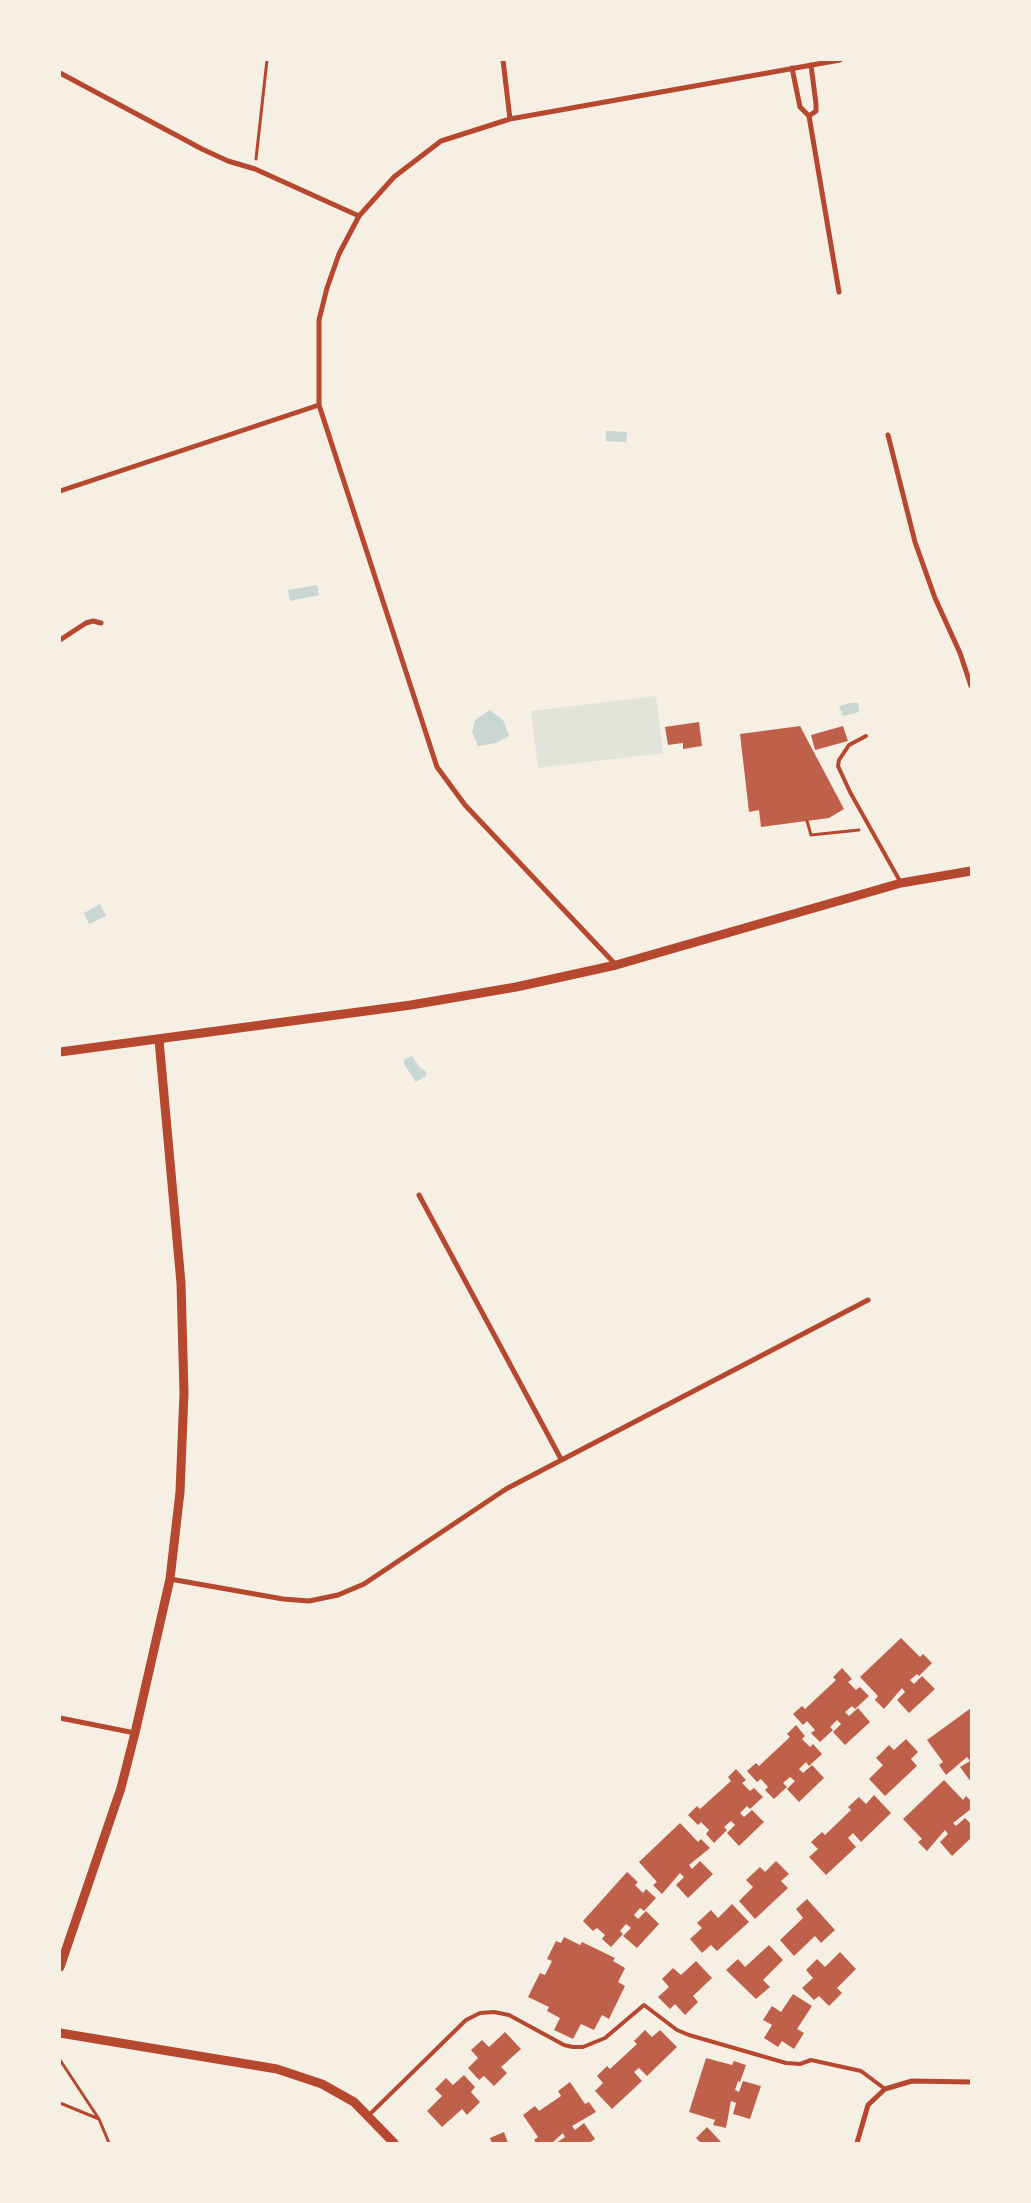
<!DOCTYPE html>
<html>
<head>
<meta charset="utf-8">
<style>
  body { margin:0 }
  #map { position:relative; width:1031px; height:2203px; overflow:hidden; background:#f6efe4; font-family:"Nunito Sans",sans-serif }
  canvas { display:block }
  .frame { position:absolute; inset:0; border:61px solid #f6efe4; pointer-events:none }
</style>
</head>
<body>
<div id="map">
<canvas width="1031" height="2203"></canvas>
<div class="frame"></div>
</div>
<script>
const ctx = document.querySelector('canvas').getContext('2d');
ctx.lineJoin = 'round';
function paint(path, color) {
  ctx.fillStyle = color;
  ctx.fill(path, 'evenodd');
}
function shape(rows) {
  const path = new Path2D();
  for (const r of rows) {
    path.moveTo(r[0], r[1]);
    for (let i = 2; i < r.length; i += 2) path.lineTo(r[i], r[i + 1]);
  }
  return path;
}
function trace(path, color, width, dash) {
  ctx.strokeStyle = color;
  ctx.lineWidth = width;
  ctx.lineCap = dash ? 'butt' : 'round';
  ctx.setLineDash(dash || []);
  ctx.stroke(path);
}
paint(shape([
  [656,696,663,753,538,768,531,711]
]), '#e2e4dc');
paint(shape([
  [606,431,627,432,626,442,606,441],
  [317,585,319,595,290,601,288,590],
  [851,703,858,703,859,712,843,716,839,706],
  [490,710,503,720,509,736,496,743,478,746,472,732,475,720],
  [100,904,106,916,89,924,84,913],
  [412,1056,420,1068,426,1071,426,1076,416,1082,404,1064,404,1060]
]), '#c9d6d2');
paint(shape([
  [699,722,702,746,683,749,683,743,668,745,665,727],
  [800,726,844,809,829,818,761,827,759,810,749,812,740,734],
  [843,726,848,741,815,750,811,735],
  [901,1638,920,1657,923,1654,932,1663,919,1676,917,1674,910,1680,914,1684,922,1676,935,1689,909,1713,897,1700,905,1692,902,1688,884,1709,875,1700,878,1696,860,1677],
  [842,1668,852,1679,848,1682,856,1690,860,1687,869,1696,855,1709,852,1706,845,1712,849,1716,858,1708,870,1722,845,1745,833,1732,841,1724,837,1720,830,1727,833,1730,820,1742,811,1733,815,1730,807,1721,803,1725,793,1714,802,1706,805,1709,836,1680,833,1677],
  [971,1708,971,1782,960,1767,970,1761,967,1757,946,1775,939,1765,943,1762,927,1740],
  [796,1725,805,1736,802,1739,810,1747,813,1744,822,1754,809,1766,806,1762,799,1769,803,1773,812,1765,824,1778,799,1802,787,1789,795,1781,790,1777,783,1783,787,1787,774,1799,765,1790,768,1787,761,1779,757,1782,747,1771,756,1763,759,1766,790,1737,787,1734],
  [906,1739,918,1752,911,1759,917,1766,885,1796,869,1779,883,1765,876,1758,889,1745,894,1750],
  [736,1769,746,1780,742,1783,750,1791,754,1788,763,1797,750,1809,747,1806,740,1813,744,1817,752,1810,764,1822,739,1846,727,1833,735,1825,731,1821,724,1827,727,1830,714,1843,706,1834,709,1830,701,1822,698,1825,688,1815,697,1806,700,1809,731,1781,728,1777],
  [944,1780,963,1800,966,1796,971,1801,971,1809,953,1823,956,1826,965,1818,971,1824,971,1838,952,1856,940,1842,948,1834,945,1830,927,1851,918,1842,922,1839,903,1819],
  [874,1795,891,1813,861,1842,853,1833,848,1838,856,1847,826,1875,809,1857,818,1849,811,1842,822,1832,825,1835,851,1810,848,1807,859,1797,866,1804],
  [680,1823,698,1842,701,1839,710,1848,689,1865,692,1869,700,1861,713,1874,688,1898,676,1885,684,1877,680,1873,662,1894,653,1885,657,1882,639,1862],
  [776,1861,789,1874,781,1881,788,1888,755,1919,739,1901,753,1887,746,1880,760,1867,765,1872],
  [627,1872,638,1882,635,1885,643,1893,646,1889,656,1898,644,1911,640,1908,634,1915,638,1919,646,1911,659,1924,637,1948,623,1936,631,1928,626,1924,620,1931,623,1934,611,1947,602,1939,605,1935,597,1928,593,1931,583,1921],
  [807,1899,835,1930,821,1943,815,1936,794,1956,780,1940,803,1918,796,1909],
  [732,1904,749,1922,717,1951,711,1945,702,1953,690,1939,702,1928,697,1923,711,1910,718,1918],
  [564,1937,580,1945,582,1942,615,1958,613,1961,625,1968,618,1982,625,1986,609,2019,602,2015,594,2030,581,2024,573,2039,554,2030,560,2018,547,2011,549,2007,528,1997,540,1973,545,1975,552,1961,547,1959,556,1941,561,1943],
  [769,1945,783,1960,763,1980,770,1987,756,1999,726,1970,738,1959,745,1967],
  [840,1952,856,1969,837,1988,842,1993,829,2006,819,1996,814,2000,802,1988,813,1978,806,1970,817,1959,825,1967],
  [696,1961,712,1978,693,1996,698,2002,685,2015,675,2004,670,2009,658,1997,669,1987,662,1979,673,1968,681,1975],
  [793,1994,812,2006,797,2029,804,2033,794,2049,782,2041,778,2047,764,2038,772,2025,763,2020,772,2006,781,2012],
  [645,2030,652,2037,660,2030,677,2047,647,2076,639,2068,634,2072,642,2081,612,2109,595,2091,603,2083,597,2076,607,2066,610,2069,637,2044,634,2041],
  [505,2032,521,2049,501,2067,507,2073,494,2086,484,2076,479,2080,468,2068,478,2058,471,2050,482,2040,489,2047],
  [706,2058,732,2065,734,2061,746,2065,740,2082,738,2081,735,2090,739,2092,743,2081,761,2086,750,2119,733,2114,736,2103,731,2101,726,2128,713,2125,715,2120,689,2112],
  [464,2075,475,2087,471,2092,480,2102,467,2115,462,2109,442,2127,427,2111,442,2096,435,2089,446,2078,453,2085],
  [570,2082,585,2104,589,2102,596,2112,572,2126,575,2130,584,2123,595,2139,589,2143,556,2143,565,2137,563,2133,552,2143,536,2143,534,2140,538,2137,523,2115,535,2106,539,2111,561,2096,558,2091],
  [707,2127,722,2143,701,2143,696,2138],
  [504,2132,508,2143,492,2143,490,2138]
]), '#bf614a');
trace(shape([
  [256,159,267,60],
  [807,821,811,835,859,830],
  [60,2060,99,2119],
  [60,2103,99,2119,109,2143]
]), '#b5482f', 3);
trace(shape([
  [866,736,849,745,839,760,838,766,850,792,901,883],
  [369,2115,466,2020,480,2013,494,2012,509,2015,564,2045,573,2047,583,2047,605,2038,644,2005,677,2030,689,2035,786,2063,800,2064,811,2060,861,2071,885,2089]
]), '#b5482f', 4);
trace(shape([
  [503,60,510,119],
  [792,68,800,107,809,116,839,292],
  [60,73,202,149,228,161,255,169,359,216],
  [809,116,816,111,816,104,811,65],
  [888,435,915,542,935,598,960,653,971,686],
  [60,491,319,405],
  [60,640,86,623,93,621,101,623],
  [616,965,465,805,437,767,319,405,319,320,327,288,339,254,359,216,394,177,441,141,510,119,840,60],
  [419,1195,561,1459],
  [170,1579,283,1599,309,1601,338,1595,364,1584,506,1489,868,1300],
  [60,1718,135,1733],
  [857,2143,868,2105,885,2089,912,2081,971,2082]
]), '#b5482f', 5);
trace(shape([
  [60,1052,411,1005,516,987,616,965,901,883,971,871],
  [60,1967,121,1788,135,1733,170,1579,180,1492,184,1393,181,1283,159,1040],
  [60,2033,277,2069,322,2084,354,2102,394,2143]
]), '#b5482f', 9);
</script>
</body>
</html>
